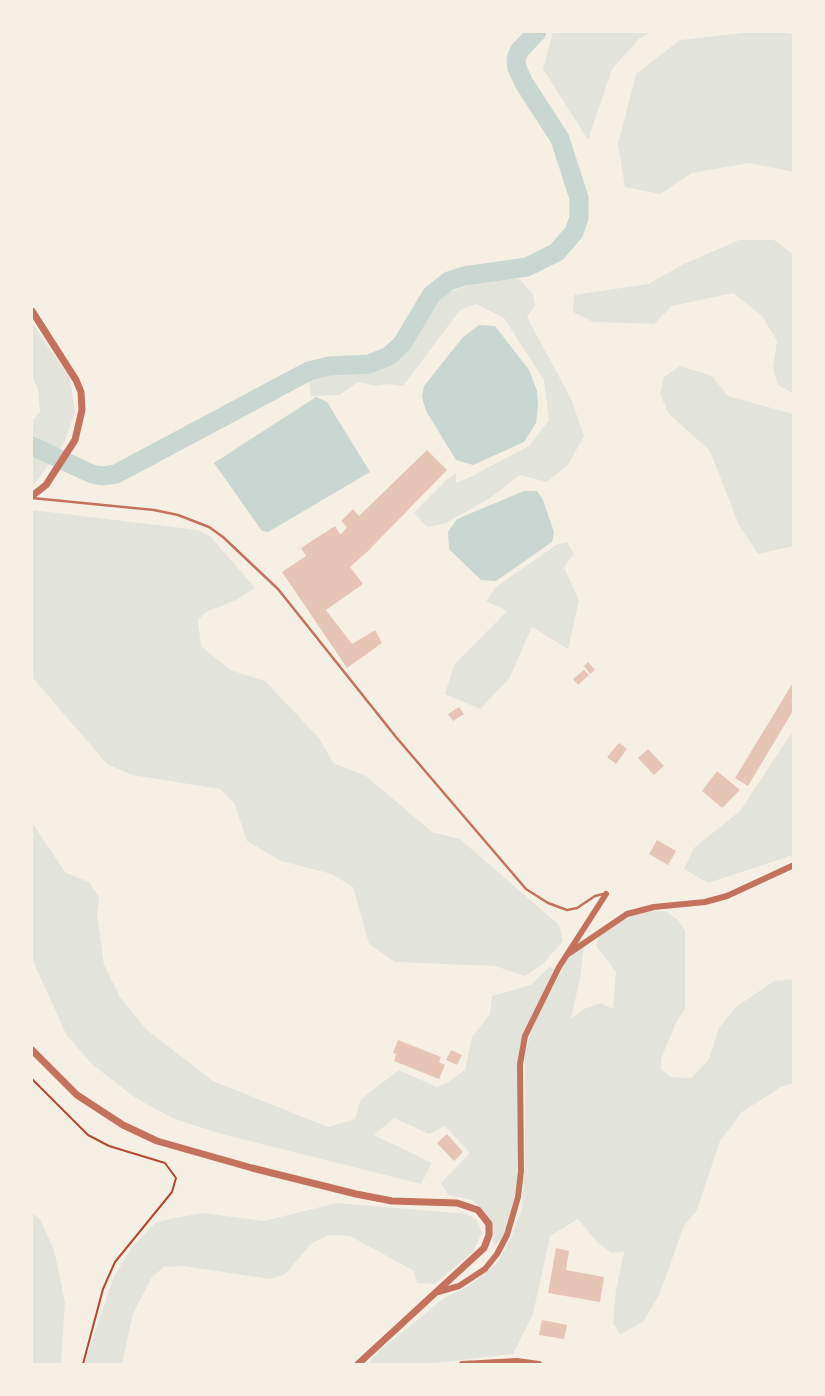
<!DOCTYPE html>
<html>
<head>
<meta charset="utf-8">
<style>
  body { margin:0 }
  #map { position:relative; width:825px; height:1396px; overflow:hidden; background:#f6efe4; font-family:Helvetica,sans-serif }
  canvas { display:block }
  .frame { position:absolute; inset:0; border:33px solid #f6efe4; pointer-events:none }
</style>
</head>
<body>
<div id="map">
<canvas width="825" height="1396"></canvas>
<div class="frame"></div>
</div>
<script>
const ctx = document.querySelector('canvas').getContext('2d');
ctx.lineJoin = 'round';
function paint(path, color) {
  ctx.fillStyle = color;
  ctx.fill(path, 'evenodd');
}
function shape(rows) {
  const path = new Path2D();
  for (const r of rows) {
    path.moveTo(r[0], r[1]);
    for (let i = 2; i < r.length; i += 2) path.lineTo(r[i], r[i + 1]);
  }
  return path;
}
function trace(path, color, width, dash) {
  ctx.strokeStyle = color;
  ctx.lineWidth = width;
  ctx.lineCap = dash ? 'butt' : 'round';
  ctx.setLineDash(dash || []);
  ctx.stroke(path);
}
paint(shape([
  [553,32,652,32,640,38,612,69,588,140,543,69],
  [752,32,781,32,793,34,793,172,749,163,692,173,660,194,625,187,618,144,636,74,680,40],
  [739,240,774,240,793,254,793,393,778,385,773,368,777,341,762,316,733,293,672,306,654,324,593,322,573,312,574,295,648,284,684,264],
  [492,277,519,279,533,294,535,305,527,317,571,399,584,436,568,465,547,482,520,475,490,498,444,524,427,527,414,513,447,479,456,473,456,483,470,477,529,446,549,420,544,380,504,318,476,304,460,310,403,386,388,384,376,386,358,382,339,395,311,396,309,381,327,372,366,369,397,358,433,301,455,290],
  [32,323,70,378,75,412,64,443,37,481,32,486,32,421,40,412,38,388,32,378],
  [680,366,712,376,728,396,793,414,793,546,758,554,739,525,710,451,669,414,660,394,664,377],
  [32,510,198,530,211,537,255,588,236,600,206,612,198,620,201,646,230,670,265,681,319,738,333,763,366,776,432,832,460,839,559,925,563,941,543,964,525,976,495,966,395,962,369,944,353,887,332,874,281,861,247,841,234,803,220,789,132,775,107,764,32,677],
  [567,542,574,554,564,567,579,601,568,649,532,627,509,679,480,709,445,694,454,665,507,611,486,601,496,587,556,545],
  [793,731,793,855,708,883,684,869,694,848,740,811],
  [32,823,66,873,89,882,99,897,97,914,104,965,120,997,147,1030,213,1081,328,1127,355,1119,361,1099,399,1070,437,1087,448,1082,465,1070,472,1037,490,1014,492,996,531,985,549,967,554,969,524,1033,518,1055,519,1151,517,1186,504,1237,494,1245,486,1213,472,1200,448,1195,441,1183,470,1153,445,1126,429,1134,394,1118,374,1135,432,1163,421,1184,218,1133,172,1118,134,1097,92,1064,67,1036,32,959],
  [643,911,665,911,678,920,685,931,685,1009,675,1025,661,1059,661,1069,670,1077,691,1078,708,1061,719,1028,736,1007,774,981,793,979,793,1083,781,1087,742,1112,720,1141,697,1210,684,1226,659,1295,643,1322,620,1334,613,1323,616,1290,624,1252,612,1253,598,1243,578,1219,550,1236,533,1314,513,1354,426,1364,368,1364,379,1351,444,1298,469,1286,498,1262,511,1238,522,1208,525,1165,525,1054,533,1025,577,941,585,940,580,978,571,1019,584,1009,601,1003,613,1009,616,972,596,946,602,929],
  [337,1203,467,1214,477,1220,482,1233,473,1252,434,1284,417,1283,414,1271,350,1236,328,1235,311,1244,285,1274,270,1279,183,1266,164,1267,152,1277,133,1314,122,1364,84,1364,114,1276,132,1247,154,1224,169,1219,202,1213,264,1221],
  [32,1213,40,1219,54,1250,65,1302,61,1364,32,1364]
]), '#e2e4dc');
paint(shape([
  [479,325,495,326,529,370,537,391,538,406,536,423,524,442,473,465,456,460,426,411,422,397,424,386,463,337],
  [316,397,327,402,370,472,268,532,262,531,214,463],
  [524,491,537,491,543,500,554,532,552,542,496,581,481,580,449,549,448,532,457,519]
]), '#c9d6d2');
trace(shape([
  [32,446,92,474,102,476,116,474,309,371,329,366,369,364,389,356,402,344,432,294,449,281,464,276,527,267,557,252,574,232,579,218,579,198,560,139,524,83,517,68,516,59,519,51,537,32]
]), '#c9d6d2', 19);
paint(shape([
  [427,450,447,470,367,552,350,567,363,584,326,610,352,644,375,630,382,643,347,668,282,572,306,556,301,548,335,526,340,534,342,533,347,527,341,521,353,509,359,516],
  [588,662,595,670,590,674,584,666],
  [584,670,589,675,578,685,573,679],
  [794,681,794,709,748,786,735,778],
  [459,707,464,714,453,721,448,714],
  [619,743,627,749,616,764,607,757],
  [648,749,664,766,654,775,638,758],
  [717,771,740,790,722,808,702,791],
  [657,840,676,851,668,865,649,854],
  [398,1040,441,1057,439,1062,445,1065,439,1079,394,1061,396,1054,393,1053],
  [451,1050,462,1055,457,1065,446,1060],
  [447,1134,463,1152,454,1161,437,1143],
  [556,1248,569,1251,566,1270,604,1277,600,1302,548,1293],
  [542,1320,567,1325,564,1339,539,1335]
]), '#e6c5b7');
trace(shape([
  [32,1079,88,1135,109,1146,165,1163,176,1178,172,1192,115,1262,103,1289,83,1364]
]), '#b5482f', 2);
trace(shape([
  [32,498,154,510,178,515,209,527,223,537,278,589,396,737,526,889,548,903,567,910,577,908,595,896,603,894]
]), '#c5725c', 2.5);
trace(shape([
  [568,954,627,914,654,907,705,902,727,896,794,865],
  [438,1292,459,1286,485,1269,497,1254,507,1235,518,1197,521,1171,520,1064,525,1036,559,967,606,894],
  [462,1364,517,1361,539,1364]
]), '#c5725c', 6);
trace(shape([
  [32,311,76,380,81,392,82,410,75,440,46,485,32,496],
  [32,1050,77,1095,123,1125,157,1141,252,1168,356,1194,392,1201,457,1203,478,1210,489,1224,489,1235,484,1248,358,1364]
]), '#c5725c', 7);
</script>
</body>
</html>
